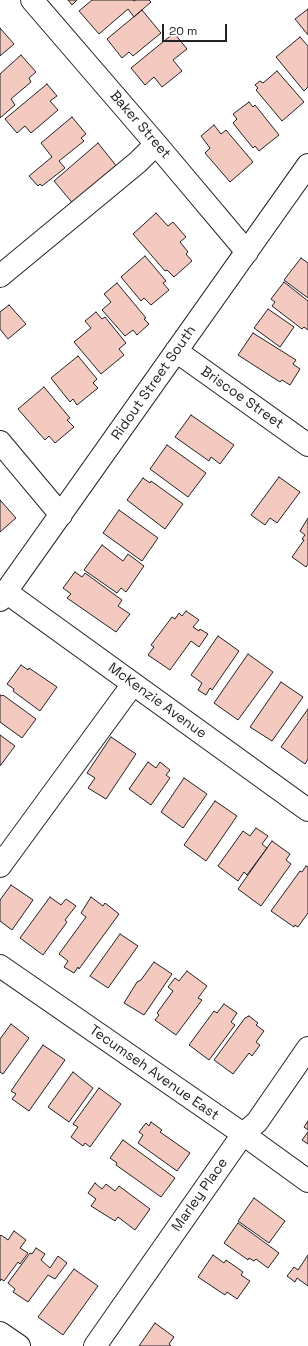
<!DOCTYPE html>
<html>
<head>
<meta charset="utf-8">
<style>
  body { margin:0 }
  #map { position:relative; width:308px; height:1346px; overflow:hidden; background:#fff; font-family:"Space Grotesk",sans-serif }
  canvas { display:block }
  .scale { position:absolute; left:162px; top:24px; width:65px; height:18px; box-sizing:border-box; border:2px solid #222; border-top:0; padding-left:5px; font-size:12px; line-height:14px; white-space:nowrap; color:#222; -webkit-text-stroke:3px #fff; paint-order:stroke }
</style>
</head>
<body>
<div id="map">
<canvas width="308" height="1346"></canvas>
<div class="scale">20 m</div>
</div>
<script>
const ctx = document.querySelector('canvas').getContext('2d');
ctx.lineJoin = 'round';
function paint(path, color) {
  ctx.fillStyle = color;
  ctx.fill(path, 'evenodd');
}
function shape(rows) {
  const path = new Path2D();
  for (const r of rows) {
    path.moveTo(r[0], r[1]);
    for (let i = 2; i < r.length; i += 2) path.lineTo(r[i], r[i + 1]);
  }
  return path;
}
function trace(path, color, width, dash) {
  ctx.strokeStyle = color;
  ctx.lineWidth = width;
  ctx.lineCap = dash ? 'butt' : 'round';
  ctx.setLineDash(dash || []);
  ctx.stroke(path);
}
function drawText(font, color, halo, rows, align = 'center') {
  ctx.font = font + ' "Space Grotesk",sans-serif';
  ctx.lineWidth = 3;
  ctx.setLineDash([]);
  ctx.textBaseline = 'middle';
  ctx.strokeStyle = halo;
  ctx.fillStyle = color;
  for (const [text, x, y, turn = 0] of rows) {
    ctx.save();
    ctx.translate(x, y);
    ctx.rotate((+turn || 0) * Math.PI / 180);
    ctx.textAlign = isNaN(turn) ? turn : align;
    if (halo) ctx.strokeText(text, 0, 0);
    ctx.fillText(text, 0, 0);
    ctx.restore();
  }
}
const building = shape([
  [68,0,77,0,72,5,68,0],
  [92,0,133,0,134,1,136,0,149,0,151,2,134,17,128,9,99,34,79,11,92,0],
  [308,9,308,35,295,19,308,9],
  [142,10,161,33,133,56,129,52,122,58,107,39,142,10],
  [0,28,14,44,0,56,0,28],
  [174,33,187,49,173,60,182,71,162,87,154,77,145,85,131,68,174,33],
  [300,37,308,46,308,87,304,91,276,57,300,37],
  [21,55,36,72,29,78,31,82,11,99,15,105,0,118,0,74,21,55],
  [277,71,304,102,282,121,256,90,258,88,255,85,260,81,263,83,277,71],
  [47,84,57,96,50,101,58,110,31,133,25,126,17,133,5,119,47,84],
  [249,102,253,107,255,105,279,135,259,151,255,146,253,148,233,123,237,119,233,114,249,102],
  [72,117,86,134,81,138,84,141,59,161,65,168,42,186,40,184,38,186,29,176,52,157,41,143,72,117],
  [214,125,221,134,226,130,253,162,230,182,205,153,210,148,201,136,214,125],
  [98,143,118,168,75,206,54,181,98,143],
  [156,213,168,226,173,222,186,237,180,242,188,252,186,254,192,261,174,277,167,270,165,271,133,234,156,213],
  [145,256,166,281,163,283,169,290,151,305,144,298,141,301,121,277,145,256],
  [301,258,308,263,308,298,284,280,301,258],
  [284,282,308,301,308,330,304,327,302,329,272,306,275,302,271,299,284,282],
  [117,283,146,318,144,319,149,324,137,335,133,330,125,336,102,310,111,302,104,294,117,283],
  [9,305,26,324,8,339,0,329,0,312,9,305],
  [268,309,294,327,280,347,254,328,268,309],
  [96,312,102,319,105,317,126,343,119,349,124,355,101,374,74,342,91,328,85,321,96,312],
  [253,333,296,360,293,364,300,369,290,385,282,380,280,382,238,355,253,333],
  [78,356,97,379,93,383,98,388,77,405,73,399,70,402,51,378,78,356],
  [44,387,70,418,67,420,74,427,55,443,49,436,45,440,18,409,44,387],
  [191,415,234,445,220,464,211,457,209,461,175,437,191,415],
  [167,445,206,473,188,497,150,469,167,445],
  [279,477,300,492,277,523,270,518,265,525,251,515,279,477],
  [143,478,150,483,151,481,183,504,165,529,127,500,143,478],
  [0,500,16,518,0,532,0,500],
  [119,510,158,538,142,561,103,533,119,510],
  [308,518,308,564,306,567,292,557,304,540,302,539,305,535,300,531,308,518],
  [102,545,123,561,128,554,144,566,126,592,121,588,117,593,84,570,102,545],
  [75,572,82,577,85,573,122,600,118,606,130,614,116,632,67,598,71,594,63,588,75,572],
  [186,611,199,620,193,627,199,631,200,629,208,634,199,647,191,641,170,670,148,655,154,647,151,645,172,617,175,619,179,613,182,616,186,611],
  [218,636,239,651,212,690,210,688,206,695,198,690,202,683,191,675,218,636],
  [248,654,273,672,238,720,214,703,248,654],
  [21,665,28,670,29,668,57,687,40,711,13,691,14,689,7,684,21,665],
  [281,682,303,697,272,741,250,727,281,682],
  [0,695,2,696,3,695,36,719,22,738,0,722,0,695],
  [308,709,308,759,305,764,281,747,308,709],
  [0,735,15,746,0,766,0,735],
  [111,737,136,754,106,799,88,788,95,778,87,773,111,737],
  [148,762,156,768,160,762,170,770,166,775,170,778,151,805,129,789,148,762],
  [184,778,207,794,183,828,161,812,184,778],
  [215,801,237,816,206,861,184,845,215,801],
  [256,828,268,836,262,844,267,848,247,875,244,872,238,881,218,866,243,831,250,836,256,828],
  [272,841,290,854,286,860,291,864,261,906,238,889,272,841],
  [306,866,308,867,308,913,298,927,295,925,294,927,271,911,300,871,302,872,306,866],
  [11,885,33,900,12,930,0,921,0,900,11,885],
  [50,897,61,905,66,899,76,906,65,920,67,922,43,955,20,938,50,897],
  [91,897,103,906,105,903,119,914,79,969,78,967,74,973,64,967,68,961,59,954,86,917,81,913,91,897],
  [120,934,138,946,108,988,90,976,120,934],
  [154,962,172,974,144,1015,124,1003,137,982,141,980,154,962],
  [187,971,207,986,198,998,202,1000,176,1035,155,1020,159,1015,157,1013,173,991,168,987,175,978,179,981,187,971],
  [224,1004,237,1013,231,1022,235,1025,209,1060,189,1045,214,1011,217,1013,224,1004],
  [249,1016,258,1023,256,1025,264,1031,256,1042,260,1045,252,1056,249,1053,233,1074,214,1060,245,1018,249,1016],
  [11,1024,29,1038,3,1074,0,1072,0,1039,11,1024],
  [43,1045,65,1060,29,1111,12,1099,16,1094,11,1091,43,1045],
  [73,1072,93,1088,69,1122,48,1107,73,1072],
  [99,1088,121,1104,90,1147,85,1143,83,1146,71,1137,78,1127,73,1124,99,1088],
  [308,1121,308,1130,304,1127,308,1121],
  [151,1122,162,1130,160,1132,190,1153,177,1171,138,1143,143,1135,139,1132,146,1123,149,1126,151,1122],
  [308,1132,308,1144,302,1140,308,1132],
  [123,1140,175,1178,161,1197,116,1165,117,1163,110,1158,123,1140],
  [95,1183,102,1189,106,1184,115,1191,119,1186,150,1209,135,1230,118,1217,115,1221,91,1206,96,1199,88,1193,95,1183],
  [254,1198,285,1221,269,1243,238,1221,254,1198],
  [238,1223,279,1253,268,1268,256,1259,254,1261,249,1258,248,1260,224,1243,238,1223],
  [14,1231,26,1240,20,1248,28,1253,20,1264,18,1262,4,1281,1,1279,0,1281,0,1236,1,1235,8,1240,14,1231],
  [36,1248,45,1254,41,1260,50,1268,58,1256,67,1263,55,1279,48,1275,28,1302,13,1292,15,1289,8,1283,30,1253,32,1254,36,1248],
  [213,1255,224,1263,226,1260,243,1272,241,1275,250,1281,237,1299,227,1292,225,1295,198,1277,213,1255],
  [308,1255,308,1286,297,1278,295,1282,287,1276,294,1267,298,1270,308,1255],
  [74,1269,98,1286,63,1335,38,1317,74,1269],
  [155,1323,174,1337,169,1344,171,1346,139,1346,155,1323]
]);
paint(building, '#f3c9c0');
trace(building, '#222', 1);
const minor = shape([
  [32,0,156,144,247,252],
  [0,276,138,162,156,144],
  [176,351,308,445],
  [0,442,61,515],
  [6,592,308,810],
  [0,600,308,165],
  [0,866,133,684],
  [0,966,243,1134,308,1181],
  [0,1333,19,1346],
  [95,1346,243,1134,257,1122,308,1048]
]);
trace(minor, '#222', 24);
trace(minor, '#fff', 22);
drawText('14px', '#222', '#fff', [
  ["Baker Street",140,125,49],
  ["Ridout Street South",154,383,-55],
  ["Briscoe Street",242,398,35],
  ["McKenzie Avenue",157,701,36],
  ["Tecumseh Avenue East",154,1073,35],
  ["Marley Place",200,1195,-55]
]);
</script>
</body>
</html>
